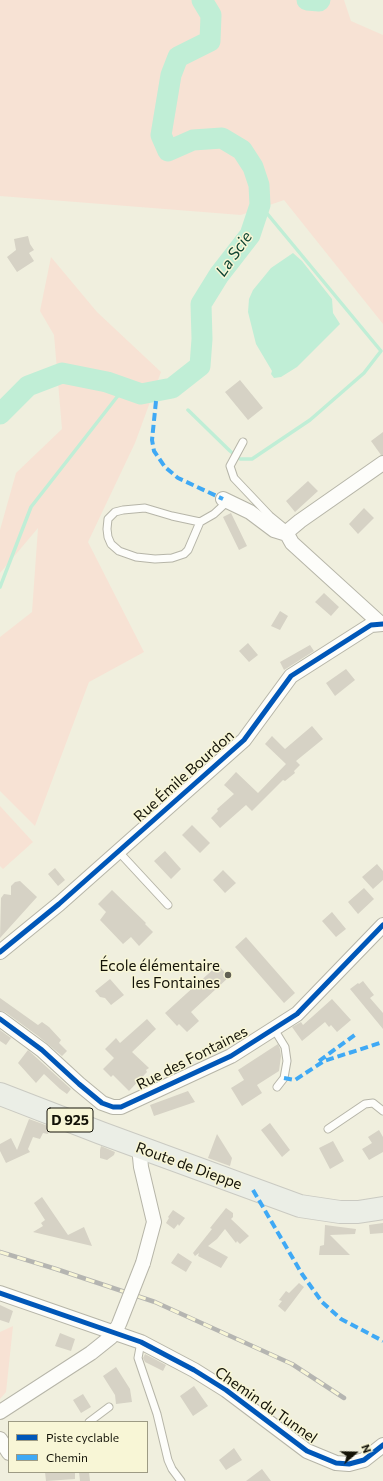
<!DOCTYPE html>
<html>
<head>
<meta charset="utf-8">
<style>
  body { margin:0 }
  #map { position:relative; width:383px; height:1481px; overflow:hidden; background:#f0efde; font-family:Commissioner,sans-serif }
  canvas { display:block }
  .legend { position:absolute; left:8px; top:1421px; width:140px; height:52px; box-sizing:border-box; background:#f8f6d6; border:1px solid #9d9b84; margin:0; padding:5px 7px; list-style:none; font-size:12px; color:#141308 }
  .legend li { display:flex; align-items:center; gap:8px; height:20px }
  .legend b { width:20px; border:1px solid #9d9b84 }
  .north { position:absolute; left:335px; top:1433px; width:40px; height:40px; -webkit-text-stroke:3px #f8f6d6; paint-order:stroke; rotate:70deg; font-size:11px; font-weight:700; line-height:16px; text-align:center; color:#141308 }
  .north::after { content:''; display:block; margin:auto; width:14px; height:18px; background:#141308; clip-path:polygon(50% 0,100% 100%,50% 72%,0 100%) }
</style>
</head>
<body>
<div id="map">
<canvas width="383" height="1481"></canvas>
<ul class="legend">
<li><b style="height:5px;background:#0057b8"></b>Piste cyclable</li>
<li><b style="height:5px;background:#3fa9f5"></b>Chemin</li>
</ul>
<div class="north">N</div>
</div>
<script>
const ctx = document.querySelector('canvas').getContext('2d');
ctx.lineJoin = 'round';
function paint(path, color) {
  ctx.fillStyle = color;
  ctx.fill(path, 'evenodd');
}
function shape(rows) {
  const path = new Path2D();
  for (const r of rows) {
    path.moveTo(r[0], r[1]);
    for (let i = 2; i < r.length; i += 2) path.lineTo(r[i], r[i + 1]);
  }
  return path;
}
function trace(path, color, width, dash) {
  ctx.strokeStyle = color;
  ctx.lineWidth = width;
  ctx.lineCap = dash ? 'butt' : 'round';
  ctx.setLineDash(dash || []);
  ctx.stroke(path);
}
function drawText(font, color, halo, rows, align = 'center') {
  ctx.font = font + ' Commissioner,sans-serif';
  ctx.lineWidth = 3;
  ctx.setLineDash([]);
  ctx.textBaseline = 'middle';
  ctx.strokeStyle = halo;
  ctx.fillStyle = color;
  for (const [text, x, y, turn = 0] of rows) {
    ctx.save();
    ctx.translate(x, y);
    ctx.rotate((+turn || 0) * Math.PI / 180);
    ctx.textAlign = isNaN(turn) ? turn : align;
    if (halo) ctx.strokeText(text, 0, 0);
    ctx.fillText(text, 0, 0);
    ctx.restore();
  }
}
paint(shape([
  [0,0,344,0,351,21,383,35,383,324,284,200,241,215,0,196],
  [51,257,97,312,161,372,135,443,88,542,144,652,89,682,35,826,0,791,0,637,32,612,38,528,0,573,0,530,16,473,62,429,54,335,40,311],
  [0,806,33,842,3,869,0,866],
  [13,1326,6,1392,0,1399,0,1332]
]), '#f7e2d4');
paint(shape([
  [293,253,302,261,332,299,333,313,340,324,297,367,281,377,274,378,271,374,272,371,256,344,248,312,249,299,253,290,271,268]
]), '#c0eed6');
trace(shape([
  [188,410,230,451,240,459,252,459,310,420,364,373,381,351,260,205],
  [0,587,31,507,124,388]
]), '#c0eed6', 3.5);
trace(shape([
  [307,0,319,1,320,0],
  [0,414,28,386,62,373,107,382,141,394,172,388,200,366,202,339,201,304,219,275,250,235,260,205,259,185,253,167,242,150,222,138,193,140,168,151,161,135,171,75,178,57,210,41,211,15,202,0]
]), '#c0eed6', 21);
paint(shape([
  [28,236,30,244,34,250,29,253,34,261,17,272,7,257,16,250,14,239],
  [240,380,263,408,248,420,225,392],
  [383,432,383,455,381,455,371,441],
  [308,481,318,491,295,512,286,501],
  [364,508,374,518,358,534,349,524],
  [231,513,247,546,239,550,223,517],
  [324,593,339,607,331,616,315,602],
  [280,611,288,616,280,630,271,626],
  [248,643,258,655,249,662,239,651],
  [310,645,314,651,284,670,280,662],
  [346,669,355,680,335,696,326,683],
  [312,726,323,739,296,761,300,765,294,771,295,773,285,781,283,780,252,811,246,805,220,828,211,818,218,811,217,809,234,794,224,785,236,772,258,793,286,764,265,744,272,736,285,749],
  [192,825,210,843,200,853,182,835],
  [165,851,181,869,171,879,154,861],
  [377,864,383,871,383,880,373,889,362,877],
  [55,868,65,880,58,886,48,874],
  [223,870,236,883,225,893,213,880],
  [20,881,37,897,0,938,1,898,4,894,11,895,11,886,15,882],
  [364,888,374,899,358,914,348,902],
  [112,890,146,923,145,924,153,932,139,946,131,937,123,944,100,920,106,912,98,904],
  [332,912,346,929,336,937,322,921],
  [246,937,295,993,284,1003,235,947],
  [218,965,229,977,191,1012,199,1021,187,1032,179,1024,177,1026,165,1013],
  [110,979,124,995,111,1005,105,998,100,997,95,991],
  [363,981,374,995,370,998,383,1013,383,1029,350,989,358,983,359,984],
  [0,998,38,1025,42,1022,49,1027,61,1040,59,1043,67,1051,62,1056,38,1036,5,1012,0,1011],
  [332,999,351,1020,337,1032,331,1025,329,1027,325,1022,302,1041,292,1027,301,1022,303,1025],
  [147,1019,156,1029,132,1052,149,1068,146,1070,147,1072,129,1091,113,1075,111,1077,103,1069,114,1058,105,1049,116,1038,120,1043],
  [0,1030,11,1038,6,1045,0,1041],
  [278,1044,280,1049,281,1056,279,1071,257,1085,262,1093,242,1106,231,1088,244,1080,238,1070],
  [28,1050,71,1089,67,1094,60,1089,44,1074,36,1083,18,1063],
  [188,1091,195,1102,154,1116,150,1105],
  [29,1119,51,1127,48,1134,43,1133,40,1139,33,1137,28,1149,30,1152,6,1163,0,1151,0,1144,11,1138,17,1150],
  [270,1123,290,1150,282,1157,261,1130],
  [379,1130,383,1137,383,1152,369,1160,362,1149,372,1143,368,1137],
  [217,1134,232,1158,230,1166,208,1158],
  [333,1141,344,1161,330,1169,319,1148],
  [101,1146,115,1152,114,1155,107,1160,100,1158,100,1150],
  [42,1197,68,1235,84,1227,92,1246,33,1232,43,1226,41,1223,45,1220,34,1203],
  [226,1208,233,1213,233,1217,231,1219,249,1236,240,1244,237,1241,236,1243,225,1229,217,1239,208,1246,228,1257,221,1268,198,1256,199,1253,195,1256,193,1253,212,1229,210,1228],
  [173,1210,185,1218,179,1226,178,1224,174,1229,166,1223,169,1218,168,1217],
  [383,1223,383,1233,370,1234,369,1225],
  [325,1225,356,1229,355,1234,330,1235,350,1255,319,1255,320,1246,324,1245],
  [178,1253,192,1262,186,1272,171,1263],
  [299,1283,304,1287,285,1312,278,1306,282,1301,279,1300,286,1291,289,1293],
  [0,1305,13,1311,9,1323,0,1320],
  [60,1333,75,1339,71,1351,55,1346],
  [145,1354,166,1365,163,1371,145,1362,143,1358],
  [116,1367,130,1389,132,1402,116,1404,115,1395,103,1376],
  [194,1386,208,1406,193,1416,180,1396],
  [83,1394,91,1407,81,1413,73,1400],
  [234,1448,242,1460,226,1470,219,1460],
  [262,1469,271,1481,246,1481],
  [45,1472,75,1472,75,1479,46,1481],
  [79,1472,89,1472,90,1481,80,1481]
]), '#d6d2c5');
const service = shape([
  [243,442,230,466,234,478,270,516,287,530],
  [200,522,188,550,184,554,172,558,155,559,136,557,119,551,111,544,108,537,107,529,108,519,115,512,123,510,145,508,172,516,200,522,214,514,228,501],
  [118,851,168,905],
  [274,1029,285,1047,287,1061,284,1078,277,1087],
  [328,1129,365,1104,373,1103,383,1111],
  [141,1342,138,1358,157,1414,168,1460,172,1469,181,1481],
  [89,1422,109,1407]
]);
const minor = shape([
  [223,499,250,512,274,530,287,534],
  [381,624,292,543,287,534,288,531,300,521,383,463],
  [0,952,59,904,244,740,291,676,371,625,383,624],
  [0,1019,42,1050,79,1084,102,1103,113,1107,121,1107,231,1056,297,1014,383,925],
  [139,1147,141,1167,154,1222,143,1263],
  [0,1293,141,1342,194,1370,226,1390,307,1451,336,1463,349,1464,364,1460,383,1445],
  [0,1412,91,1353,111,1337,118,1326],
  [0,1439,9,1453]
]);
const primary = shape([
  [0,1094,101,1133,300,1206,340,1212,358,1212,383,1208]
]);
trace(service, '#b6b5a8', 9);
trace(minor, '#b6b5a8', 16);
trace(primary, '#cacac2', 24);
trace(service, '#fdfdfa', 7);
trace(minor, '#fdfdfa', 14);
trace(primary, '#ebeee6', 22);
const rail = shape([
  [0,1252,56,1269,155,1302,292,1364,344,1398]
]);
trace(rail, '#b5b5b1', 4.5);
trace(rail, '#f8f6d6', 3, [9]);
const minorBridge = shape([
  [119,1324,143,1263]
]);
trace(minorBridge, '#b6b5a8', 16, []);
trace(minorBridge, '#fdfdfa', 14);
trace(shape([
  [156,401,152,440,154,451,165,467,178,478,223,499],
  [319,1061,356,1034],
  [284,1078,295,1080,324,1061,383,1042],
  [253,1190,302,1274,322,1302,341,1319,383,1341]
]), '#3fa9f5', 4, [8, 4]);
trace(shape([
  [0,952,59,904,244,740,291,676,371,625,383,624],
  [0,1019,42,1050,79,1084,102,1103,113,1107,121,1107,231,1056,297,1014,383,925],
  [0,1293,141,1342,194,1370,226,1390,307,1451,336,1463,349,1464,364,1460,383,1445]
]), '#0057b8', 5);
for (const [x, y, r, color] of [
  [228,975,4,"#616053"]
]) {
  const dot = new Path2D();
  dot.arc(x, y, r, 0, 2 * Math.PI);
  ctx.fillStyle = color;
  ctx.fill(dot);
  trace(dot, '#f8f6d6', 1.5);
}
for (const [x, y, w] of [
  [70,1120,46]
]) {
  const box = new Path2D();
  box.roundRect(x - w / 2, y - 12, w, 24, 3);
  ctx.fillStyle = '#f8f6d6';
  ctx.fill(box);
  trace(box, '#141308', 1);
}
drawText('bold 14px', '#141308', null, [
  ["D 925",70,1120]
]);
drawText('15px', '#141308', '#f8f6d6', [
  ["Rue Émile Bourdon",184,776,-42],
  ["Rue des Fontaines",192,1058,-27],
  ["Route de Dieppe",189,1166,20],
  ["Chemin du Tunnel",266,1405,35]
]);
drawText('15px', '#141308', '#f8f6d6', [
  ["École élémentaire",220,966],
  ["les Fontaines",220,983]
], 'right');
drawText('italic 16px', '#0f4634', '#f8f6d6', [
  ["La Scie",234,254,-55]
]);
</script>
</body>
</html>
